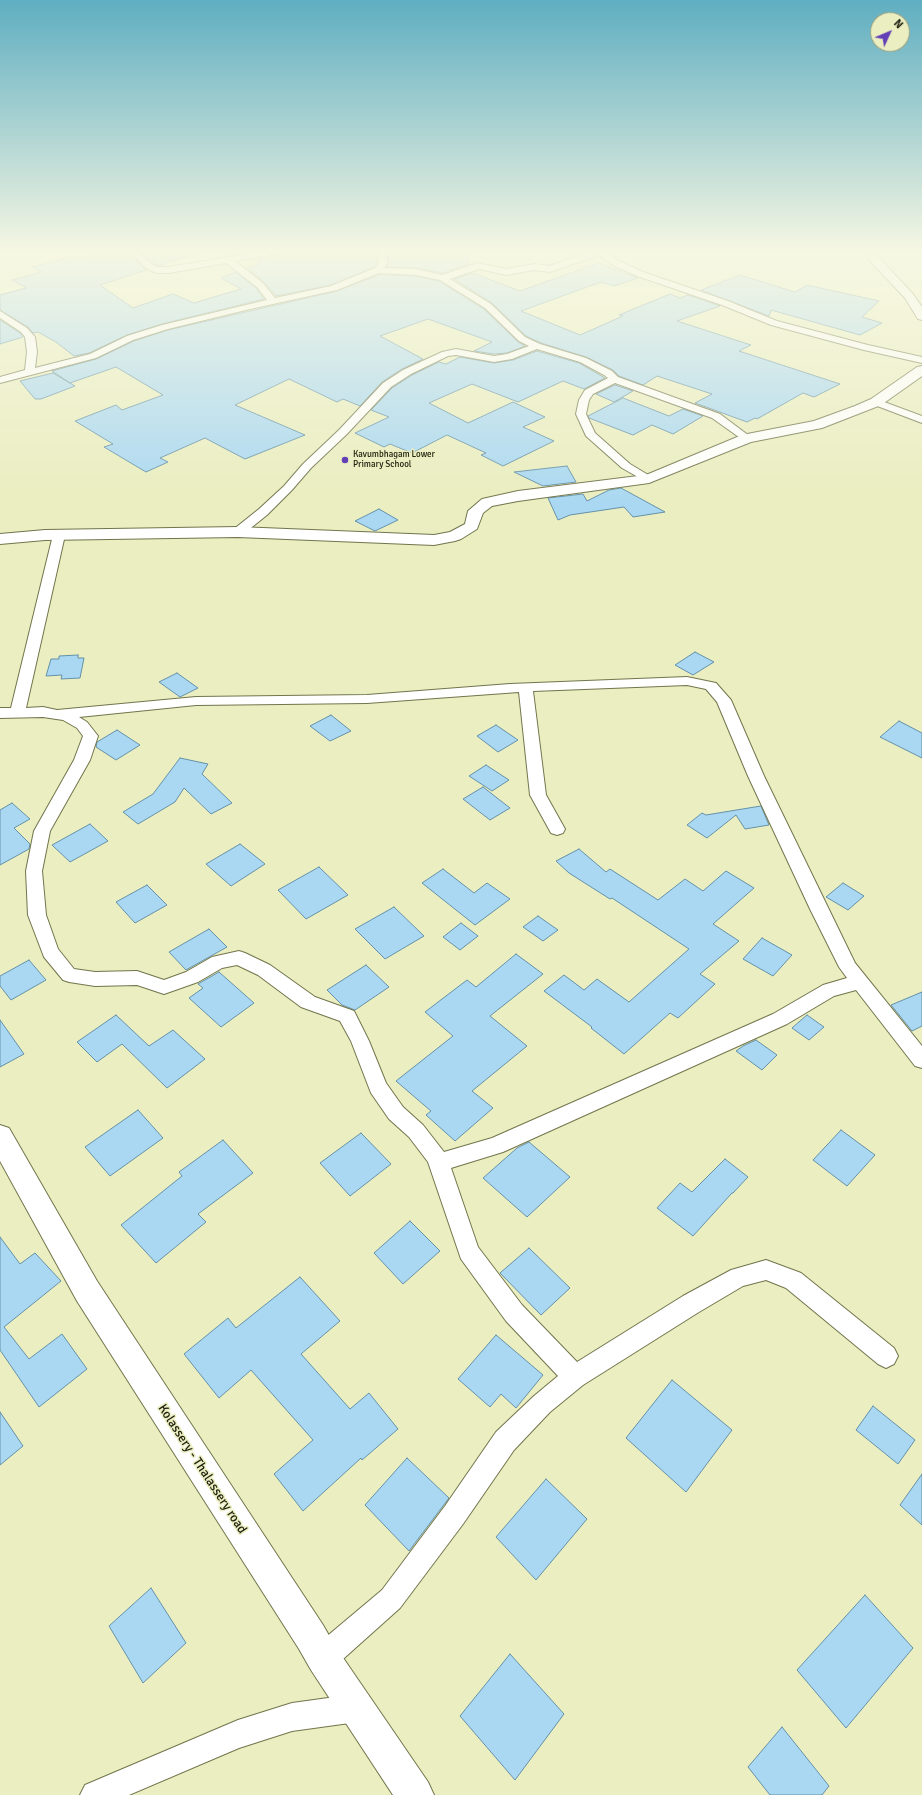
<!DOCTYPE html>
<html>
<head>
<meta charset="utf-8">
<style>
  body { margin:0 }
  #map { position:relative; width:922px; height:1795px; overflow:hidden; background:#eaeec0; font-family:Signika,sans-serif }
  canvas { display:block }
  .north { position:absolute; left:870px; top:12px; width:40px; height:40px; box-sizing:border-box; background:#eaeec0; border:1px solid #999c7a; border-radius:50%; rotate:46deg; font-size:11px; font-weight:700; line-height:16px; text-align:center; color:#202211 }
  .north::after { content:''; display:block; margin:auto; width:14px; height:18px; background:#633fb7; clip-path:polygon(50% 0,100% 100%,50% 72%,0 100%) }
</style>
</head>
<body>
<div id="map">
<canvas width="922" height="1795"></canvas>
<div class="north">N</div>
</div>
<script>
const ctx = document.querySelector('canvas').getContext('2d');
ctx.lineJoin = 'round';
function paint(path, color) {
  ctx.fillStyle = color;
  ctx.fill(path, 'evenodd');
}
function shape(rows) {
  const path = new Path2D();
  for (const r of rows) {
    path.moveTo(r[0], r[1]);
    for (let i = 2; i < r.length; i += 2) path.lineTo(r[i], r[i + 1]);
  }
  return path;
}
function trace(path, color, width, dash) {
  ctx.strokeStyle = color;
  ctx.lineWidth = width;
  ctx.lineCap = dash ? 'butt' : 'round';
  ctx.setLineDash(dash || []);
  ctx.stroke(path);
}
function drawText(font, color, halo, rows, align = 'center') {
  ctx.font = font + ' Signika,sans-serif';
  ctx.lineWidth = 3;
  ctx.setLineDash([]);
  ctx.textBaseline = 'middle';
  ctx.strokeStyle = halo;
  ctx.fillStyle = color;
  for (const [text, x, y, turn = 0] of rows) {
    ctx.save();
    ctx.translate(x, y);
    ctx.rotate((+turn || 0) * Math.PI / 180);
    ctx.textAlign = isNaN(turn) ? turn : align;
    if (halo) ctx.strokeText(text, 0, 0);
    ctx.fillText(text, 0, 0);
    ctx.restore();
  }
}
const building = shape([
  [107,251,127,251,146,270,100,285,133,308,173,294,194,303,241,289,221,278,236,272,256,288,264,299,162,324,127,335,89,353,74,356,56,342,38,332,33,333,28,327,0,310,0,295,26,288,12,280,41,272,32,267,76,256,81,258,107,251],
  [140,251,193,251,194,255,158,266,154,264,140,251],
  [287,251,377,251,377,263,374,267,331,285,276,296,264,282,247,268,259,264,257,259,282,254,287,251],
  [388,251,467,251,469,264,442,273,416,268,387,267,388,263,388,251],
  [599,263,638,278,614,286,601,282,521,311,580,335,623,316,619,315,670,294,680,298,688,295,720,306,677,321,751,345,739,351,840,384,814,397,803,393,757,419,755,418,747,422,695,403,712,394,657,376,643,385,619,376,613,370,586,357,541,343,526,336,492,303,454,279,473,273,520,291,599,263],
  [379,275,416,276,439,281,484,309,518,342,525,346,507,353,494,354,474,351,492,342,428,319,380,336,423,359,402,369,382,382,360,406,343,399,337,402,289,379,235,405,305,435,245,459,205,438,160,458,168,462,146,472,104,447,113,444,75,421,116,405,122,410,163,395,116,367,70,383,52,371,96,359,134,341,168,330,337,291,379,275],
  [740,275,795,292,807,285,879,301,862,317,882,323,860,335,771,310,769,316,701,290,740,275],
  [0,320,20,333,23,337,0,344,0,320],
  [537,351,579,363,605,378,584,389,563,381,518,402,472,384,429,403,468,423,513,402,545,417,523,427,554,441,503,466,481,455,486,453,447,435,412,453,390,444,384,447,355,433,389,417,371,410,392,388,412,375,439,362,446,364,460,357,494,363,513,360,537,351],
  [53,373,75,386,41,399,35,399,20,381,53,373],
  [615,385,633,391,614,402,596,394,615,385],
  [623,398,669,416,683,409,703,416,673,434,652,425,633,435,589,418,588,416,623,398],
  [567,466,576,482,543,486,514,472,567,466],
  [621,488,665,512,633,517,624,507,570,515,558,520,548,498,583,494,587,501,609,490,621,488],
  [379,509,398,520,375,531,355,521,379,509],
  [695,652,714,662,693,675,675,665,695,652],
  [78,655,78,658,84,658,80,678,61,679,62,675,46,676,51,659,59,659,59,656,78,655],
  [177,673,198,688,180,697,159,682,177,673],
  [331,715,351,731,330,741,310,726,331,715],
  [899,721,922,733,922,758,880,737,899,721],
  [496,725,518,740,498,752,477,736,496,725],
  [117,730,140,745,116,760,96,747,97,742,117,730],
  [180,758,208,764,202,774,232,803,211,814,184,788,175,802,138,824,123,812,153,794,180,758],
  [486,765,509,780,492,791,469,776,486,765],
  [483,787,510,808,490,820,463,799,483,787],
  [12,803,30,819,14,828,30,844,29,849,0,865,0,810,12,803],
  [761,806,769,825,745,829,736,815,707,838,687,825,702,813,706,815,761,806],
  [90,824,108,841,70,862,52,845,90,824],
  [240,844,265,864,231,886,206,864,240,844],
  [579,849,606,872,610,869,658,900,685,879,703,891,726,871,754,888,713,924,739,941,700,974,715,984,678,1018,670,1013,624,1054,591,1028,592,1027,544,991,564,975,584,990,597,979,629,1002,689,949,612,898,610,899,569,873,556,861,579,849],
  [319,867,348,895,306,919,278,890,319,867],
  [443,869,474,893,487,883,510,899,475,925,422,883,443,869],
  [843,883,864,896,848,910,826,897,843,883],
  [147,885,167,905,135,923,116,902,147,885],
  [394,907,424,936,385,959,355,929,394,907],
  [538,916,558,930,543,941,523,927,538,916],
  [461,923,478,936,460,950,443,937,461,923],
  [209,929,227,947,186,970,169,952,209,929],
  [762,938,792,955,773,976,743,959,762,938],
  [516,954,543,974,490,1016,527,1046,472,1091,493,1108,455,1141,426,1115,431,1111,396,1081,453,1036,425,1012,467,980,476,987,516,954],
  [29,960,46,980,11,1000,0,986,0,976,29,960],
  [366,965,389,987,355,1010,342,1005,327,990,366,965],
  [219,972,254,1003,221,1027,189,998,203,988,198,984,219,972],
  [922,992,922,1026,912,1031,891,1005,922,992],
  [116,1015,149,1046,173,1030,205,1059,167,1088,122,1044,97,1062,77,1042,116,1015],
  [807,1015,824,1027,809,1040,792,1028,807,1015],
  [0,1020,24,1054,0,1067,0,1020],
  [756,1040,777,1055,762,1070,736,1051,743,1046,756,1040],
  [138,1110,163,1138,110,1176,85,1147,138,1110],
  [841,1130,875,1155,847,1186,813,1160,841,1130],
  [361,1133,391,1164,350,1196,320,1163,361,1133],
  [223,1140,253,1173,198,1214,206,1222,156,1263,121,1225,182,1176,179,1172,223,1140],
  [529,1142,570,1177,527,1217,483,1178,517,1148,529,1142],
  [725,1159,748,1177,733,1193,732,1193,693,1236,657,1208,680,1183,692,1192,725,1159],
  [410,1221,440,1251,403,1284,374,1253,410,1221],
  [0,1237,20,1264,35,1253,61,1281,4,1327,29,1359,62,1334,87,1369,39,1407,0,1350,0,1237],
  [529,1248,570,1288,541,1315,500,1273,529,1248],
  [300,1277,340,1321,301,1354,350,1409,369,1393,398,1429,362,1460,361,1458,303,1511,274,1474,313,1440,251,1370,219,1398,184,1354,228,1318,236,1328,300,1277],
  [496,1335,543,1375,516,1408,501,1394,490,1407,458,1379,496,1335],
  [672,1380,732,1430,686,1492,626,1438,672,1380],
  [873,1406,915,1440,898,1464,856,1430,873,1406],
  [0,1412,23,1446,0,1465,0,1412],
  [407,1458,449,1498,409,1551,365,1505,407,1458],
  [922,1474,922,1525,900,1505,922,1474],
  [546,1479,587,1519,536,1580,496,1537,546,1479],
  [151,1588,186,1643,143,1683,109,1626,151,1588],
  [865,1595,913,1648,846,1728,797,1670,865,1595],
  [510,1654,564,1714,515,1780,460,1716,510,1654],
  [782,1727,829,1786,822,1795,770,1795,748,1767,782,1727]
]);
paint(building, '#aad8f2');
trace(building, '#6491a8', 1);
const minor = shape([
  [128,251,137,251,153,265,158,267,169,267,265,251,286,251,282,253,235,261,263,283,275,298,331,286,375,268,379,263,378,251,386,251,387,263,384,268,416,269,442,275,478,263,506,269,534,264,549,266,593,251,606,251,617,260,643,272,728,301,777,321,868,345,922,357,922,363,864,350,771,325,722,305,637,276,611,264,599,255,550,272,534,270,506,275,479,269,450,279,491,304,525,337,540,344,586,358,612,371,618,377,720,414,752,438,751,440,743,440,712,418,615,383,593,394,589,400,586,414,595,433,630,464,655,479,649,482,645,481,622,468,586,436,576,414,579,400,585,390,608,378,604,375,580,362,537,349,512,359,494,362,456,355,448,356,411,374,391,387,347,434,311,468,292,490,267,515,242,535,238,536,234,535,232,532,234,529,259,509,284,486,303,464,339,430,383,383,403,370,442,352,456,349,494,356,507,354,529,346,519,341,485,308,440,280,416,275,379,273,337,290,250,309,168,329,133,340,96,358,0,383,0,377,25,370,27,352,25,337,21,332,0,318,0,311,27,328,35,337,37,352,35,368,90,354,127,336,162,325,267,300,257,287,226,263,169,273,157,273,147,269,128,251],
  [876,399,922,416,922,423,872,404,871,402,876,399],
  [59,531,63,532,65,535,26,708,43,707,57,710,196,697,367,695,510,684,687,677,716,683,731,700,764,776,855,963,922,1046,922,1068,915,1066,856,990,834,996,787,1024,503,1152,451,1168,478,1247,522,1305,577,1362,683,1296,731,1270,766,1260,801,1273,894,1348,898,1356,894,1364,886,1368,878,1364,786,1288,766,1280,743,1286,699,1312,583,1385,550,1412,514,1450,463,1524,400,1608,333,1668,323,1672,313,1668,309,1658,313,1648,382,1590,445,1506,496,1432,534,1396,558,1376,506,1321,461,1259,428,1162,409,1137,389,1119,371,1093,351,1041,340,1021,301,1007,258,975,237,965,222,968,198,982,164,994,137,985,95,986,69,982,63,980,44,957,28,915,26,871,34,831,74,760,83,736,77,728,63,720,43,717,0,718,0,708,11,708,53,535,55,532,59,531],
  [687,685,706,689,717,702,748,776,810,909,839,967,847,978,823,985,773,1014,492,1138,444,1152,423,1125,403,1107,386,1083,369,1041,354,1011,315,997,270,965,245,953,239,951,212,957,186,972,164,980,137,971,95,972,74,969,58,949,46,915,42,871,50,831,90,760,98,736,87,722,79,717,196,705,367,703,519,692,530,795,551,833,557,835,563,833,565,829,546,795,533,691,687,685],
  [357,1694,367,1698,371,1708,367,1718,357,1722,292,1731,239,1748,129,1795,80,1795,85,1785,238,1720,292,1703,357,1694]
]);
const tertiary = shape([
  [865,251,876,251,879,258,913,294,922,307,922,320,918,319,905,298,870,261,865,251],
  [922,366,922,376,881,405,822,428,751,442,649,483,518,501,492,506,483,513,477,529,461,539,455,541,434,545,238,537,45,540,0,544,0,534,45,530,238,527,434,535,450,532,465,524,468,511,482,499,518,491,646,475,742,435,814,421,855,406,871,399,917,367,922,366]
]);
const secondary = shape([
  [0,1125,9,1128,97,1281,323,1625,335,1646,428,1782,434,1795,393,1795,311,1670,299,1649,77,1301,0,1161,0,1125]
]);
trace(minor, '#72754c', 2);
trace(tertiary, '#72754c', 2);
trace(secondary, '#72754c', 2);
paint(minor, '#fff');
paint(tertiary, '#fff');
paint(secondary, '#fff');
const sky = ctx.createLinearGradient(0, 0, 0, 503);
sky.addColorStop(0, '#5faec1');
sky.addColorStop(0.5, '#f6f7e3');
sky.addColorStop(1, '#f6f7e300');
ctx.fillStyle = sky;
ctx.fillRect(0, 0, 922, 503);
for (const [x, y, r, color] of [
  [345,460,4,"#633fb7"]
]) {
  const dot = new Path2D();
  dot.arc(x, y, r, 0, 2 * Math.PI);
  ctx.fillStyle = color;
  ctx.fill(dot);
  trace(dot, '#eaeec0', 1.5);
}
drawText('9px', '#202211', '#eaeec0', [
  ["Kavumbhagam Lower",353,455],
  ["Primary School",353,465]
], 'left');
drawText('13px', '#202211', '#eaeec0', [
  ["Kolassery - Thalassery road",202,1469,57]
]);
</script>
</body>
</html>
